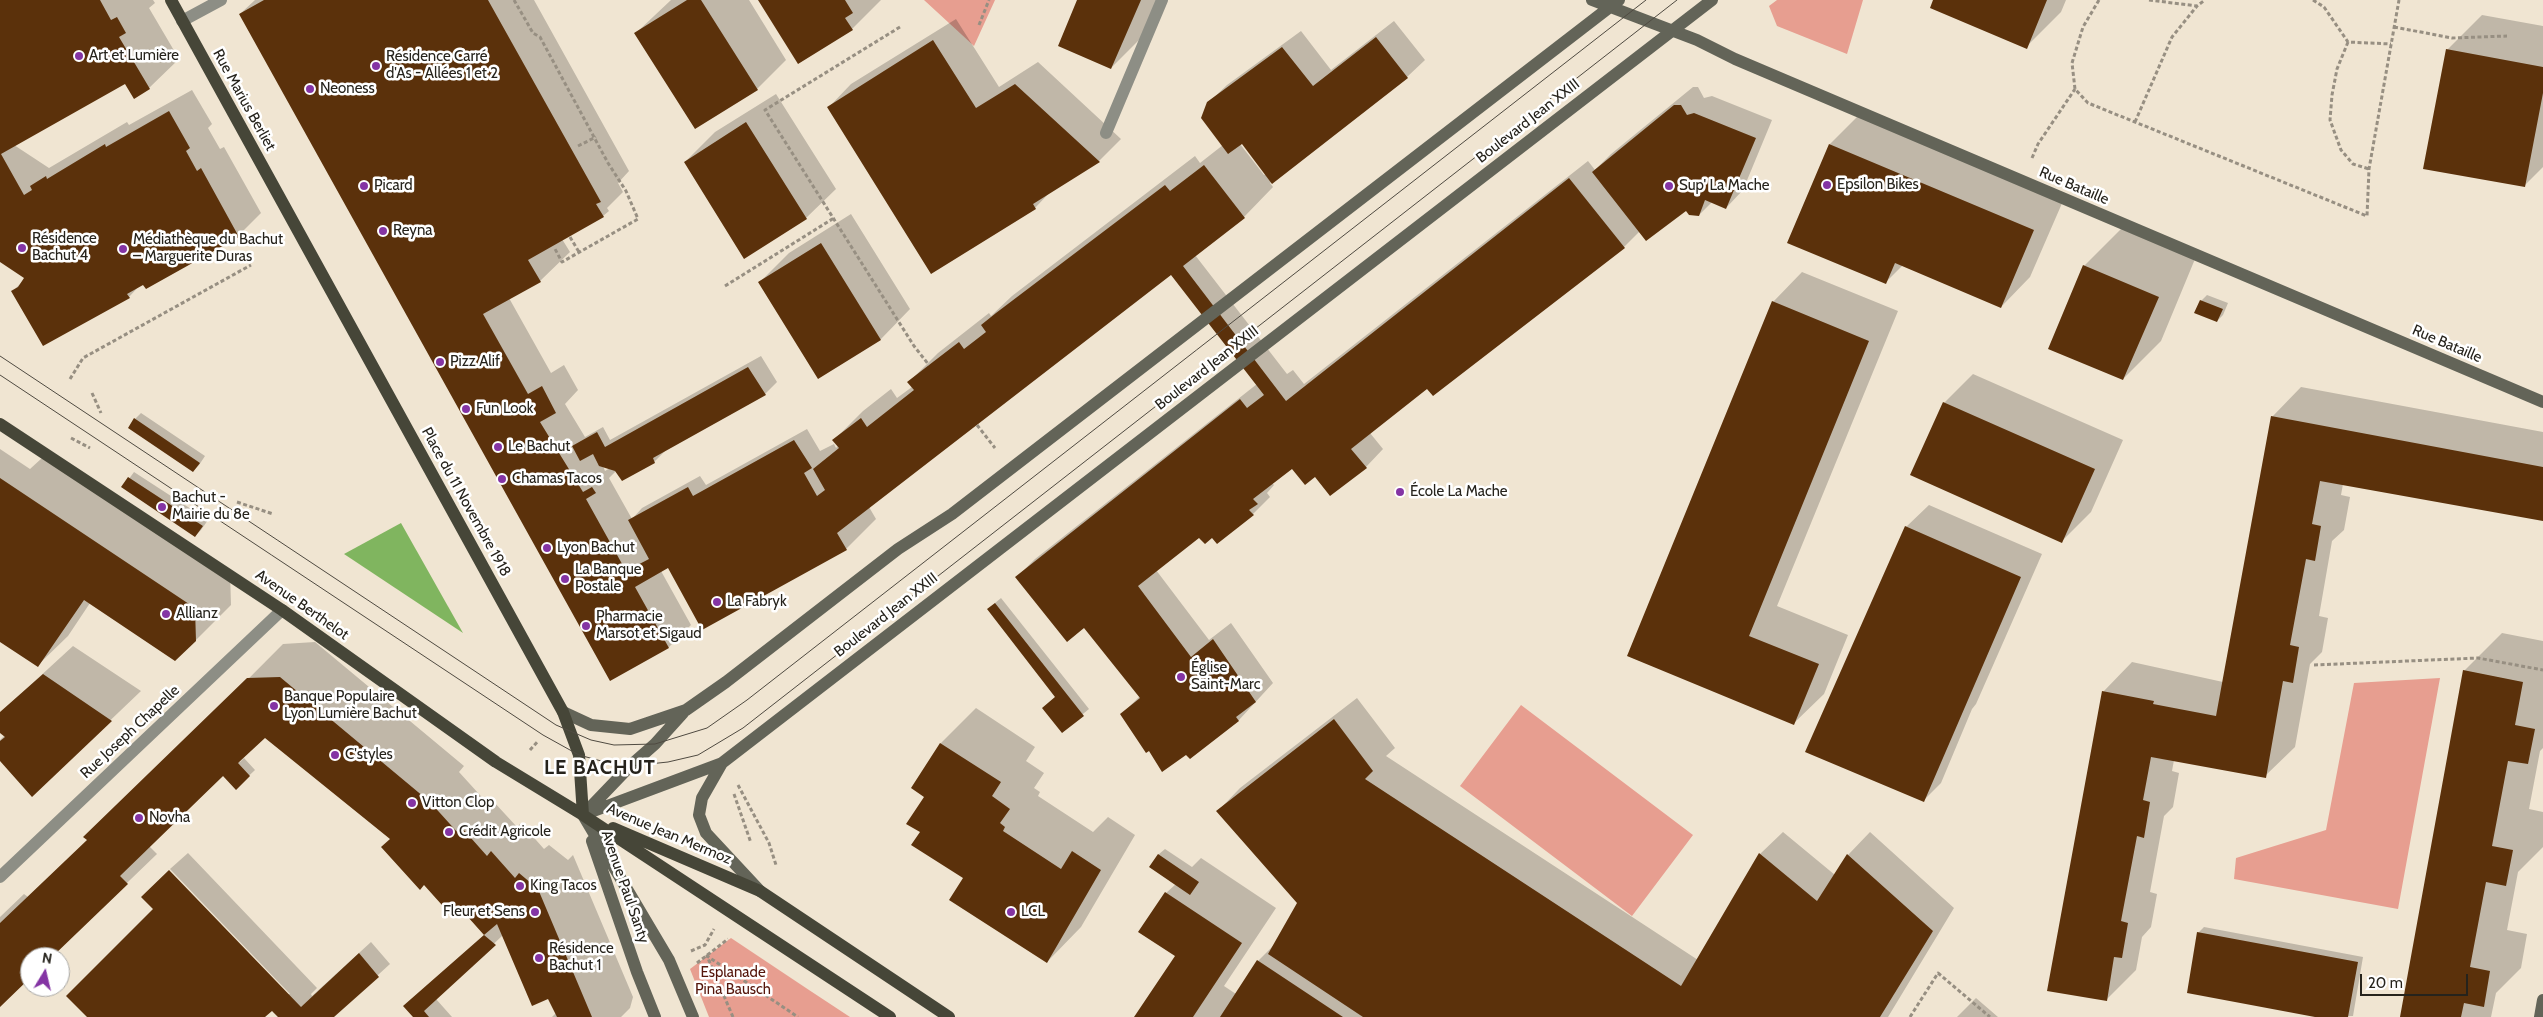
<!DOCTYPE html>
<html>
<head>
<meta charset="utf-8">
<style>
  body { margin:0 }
  #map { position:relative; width:2543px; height:1017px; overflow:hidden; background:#f0e5d2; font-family:Cabin,sans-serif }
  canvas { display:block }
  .north { position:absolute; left:20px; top:947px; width:50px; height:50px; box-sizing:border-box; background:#fff; border:1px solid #a8a7a4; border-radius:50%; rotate:9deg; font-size:14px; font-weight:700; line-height:20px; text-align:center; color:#26231c }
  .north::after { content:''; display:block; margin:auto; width:18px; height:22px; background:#8434a4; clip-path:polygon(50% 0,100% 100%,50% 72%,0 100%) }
  .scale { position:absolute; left:2360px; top:974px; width:108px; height:22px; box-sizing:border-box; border:2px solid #26231c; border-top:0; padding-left:6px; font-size:15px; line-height:18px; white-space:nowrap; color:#26231c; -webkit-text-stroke:4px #fff; paint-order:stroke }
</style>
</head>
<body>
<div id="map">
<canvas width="2543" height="1017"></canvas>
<div class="north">N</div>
<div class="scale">20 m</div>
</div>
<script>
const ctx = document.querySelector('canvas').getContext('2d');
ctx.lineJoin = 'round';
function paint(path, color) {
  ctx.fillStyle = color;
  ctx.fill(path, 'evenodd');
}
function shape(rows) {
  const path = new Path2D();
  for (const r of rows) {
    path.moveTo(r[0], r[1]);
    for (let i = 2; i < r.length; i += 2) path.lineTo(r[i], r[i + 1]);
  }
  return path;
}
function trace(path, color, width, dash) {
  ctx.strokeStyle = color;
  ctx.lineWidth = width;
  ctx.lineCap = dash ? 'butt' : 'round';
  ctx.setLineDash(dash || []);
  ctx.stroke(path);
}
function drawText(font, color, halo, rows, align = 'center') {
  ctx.font = font + ' Cabin,sans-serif';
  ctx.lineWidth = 5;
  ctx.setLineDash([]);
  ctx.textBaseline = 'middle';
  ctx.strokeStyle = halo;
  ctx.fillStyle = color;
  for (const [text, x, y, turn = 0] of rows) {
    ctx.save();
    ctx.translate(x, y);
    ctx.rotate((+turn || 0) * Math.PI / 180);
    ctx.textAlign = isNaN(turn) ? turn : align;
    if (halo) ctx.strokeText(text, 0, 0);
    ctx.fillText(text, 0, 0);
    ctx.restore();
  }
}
paint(shape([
  [924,0,995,0,974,46],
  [1777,0,1863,0,1847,54,1777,26,1769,6],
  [2440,678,2398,909,2234,879,2236,858,2326,830,2354,683],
  [1521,705,1693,835,1632,916,1460,786],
  [731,938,809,990,850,1017,709,1017,690,969]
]), '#e79e90');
paint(shape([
  [401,523,463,633,344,554]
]), '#80b55f');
paint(shape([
  [0,0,153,0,155,3,149,8,179,59,149,88,126,82,14,145,49,168,127,122,129,125,192,90,212,124,208,128,220,149,224,147,261,213,238,236,146,287,144,283,141,284,129,297,13,291,26,278,0,260],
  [255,0,534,0,629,171,618,183,623,192,607,208,609,211,603,216,562,239,570,252,540,281,509,298,551,373,564,365,578,390,565,404,585,437,603,427,610,440,761,356,777,382,765,394,667,449,654,462,616,471,609,478,632,519,642,508,700,476,706,485,807,429,820,451,834,444,836,448,838,446,834,440,863,411,891,389,897,398,912,387,909,382,938,353,989,313,991,316,1012,296,1195,156,1200,163,1223,145,1208,103,1227,85,1301,31,1331,70,1394,21,1425,60,1407,77,1270,183,1273,187,1244,217,1195,255,1287,374,1293,370,1304,384,1588,161,1595,170,1611,154,1693,87,1698,87,1704,98,1712,96,1772,120,1743,190,1726,208,1712,202,1699,215,1686,209,1640,231,1624,247,1428,387,1370,433,1383,449,1366,467,1316,475,1292,467,1272,483,1274,485,1267,493,1270,497,1253,514,1213,536,1199,536,1156,570,1209,640,1231,623,1273,683,1239,720,1190,757,1187,753,1149,749,1121,715,1140,696,1084,626,1017,577,1035,559,1257,384,1175,270,869,507,876,519,846,549,674,565,661,571,691,625,669,647,610,679,240,14],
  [1242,143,1266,174,1264,175,1240,144],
  [603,466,610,468,605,471],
  [671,0,749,0,786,60,757,89,636,33],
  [760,0,881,0,852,29,799,63],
  [1079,0,1157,0,1141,38,1111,68],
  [1934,0,2066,0,2061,12,2026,47],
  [2482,15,2543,26,2543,167,2525,185,2447,50],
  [956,19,999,87,1038,62,1121,139,1099,161,1052,190,1035,208,829,107,851,84],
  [776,94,836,189,806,218,685,162,715,132],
  [1859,115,2063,201,2030,277,2001,307,1903,265,1886,282,1830,144],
  [851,214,910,309,881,339,819,377,760,282,789,253],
  [2122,228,2195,259,2161,341,2123,379,2049,348,2084,266],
  [1802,272,1898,311,1777,606,1848,635,1824,694,1794,723,1628,656,1773,302],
  [2207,295,2228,303,2223,315,2217,321,2201,301],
  [1973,374,2123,440,2091,512,2062,541,1944,403],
  [2301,387,2543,432,2543,520,2343,484,2341,495,2350,497,2344,530,2332,541,2319,616,2328,618,2322,652,2310,664,2295,747,2265,776,2174,760,2172,771,2179,773,2173,807,2164,816,2150,892,2157,894,2151,927,2142,937,2136,970,2106,1000,2103,692,2132,662,2223,682,2272,417],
  [141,413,205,456,199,465,193,471,135,419],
  [0,449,30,469,42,458,230,572,231,605,196,640,90,603,68,636,38,665,0,641],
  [134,472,208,520,201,530,195,536,123,487],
  [1929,505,2042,554,1976,704,1972,709,1941,783,1924,800,1906,527],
  [1001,598,1089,709,1062,731,1043,708,1056,696,988,609],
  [2502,633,2543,641,2543,748,2540,751,2529,809,2543,812,2543,847,2518,872,2507,930,2527,934,2521,968,2496,993,2491,1017,2402,1017,2464,671],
  [315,642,464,766,459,772,489,805,493,801,517,827,521,823,544,849,549,845,568,860,573,855,633,997,630,1008,621,1017,552,1017,556,1013,549,997,503,935,436,999,452,1017,414,1017,404,1006,485,934,392,838,265,737,238,761,240,762,244,758,255,770,236,788,224,775,149,846,157,854,50,957,30,957,30,977,0,1005,0,917,24,894,28,897,88,840,283,644],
  [73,646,141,691,32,795,0,759,0,740,5,735,0,731,0,713],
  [1357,698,1395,748,1386,756,1698,960,1760,854,1783,832,1835,875,1848,855,1870,832,1954,908,1888,1017,1136,1017,1177,955,1166,893,1176,884,1151,867,1159,854,1165,849,1192,867,1201,858,1276,908,1224,986,1236,994,1258,961,1275,944,1299,903,1218,811,1240,788],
  [976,708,1035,747,1026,761,1044,773,1034,788,1040,792,1038,796,1093,832,1108,817,1135,835,1081,927,1047,962,921,832,926,797,913,787,941,743],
  [188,853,317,988,311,994,312,996,371,942,390,964,332,1017,279,1017,272,1009,263,1017,89,1017,290,994,170,869],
  [2204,927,2363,957,2353,1016,2322,1017,2198,933],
  [1976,998,1998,1017,1957,1017]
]), '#0003');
paint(shape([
  [0,0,100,0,111,20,117,17,126,33,119,37,150,89,134,99,125,84,1,154,24,195,32,190,30,186,46,176,47,179,105,144,106,147,169,111,190,148,186,151,197,171,201,168,239,237,146,289,143,285,127,294,130,298,43,346,11,291,18,287,24,278,0,262],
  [264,0,488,0,601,202,596,204,604,217,528,260,541,282,483,314,528,394,542,386,556,413,540,422,583,492,592,487,596,493,586,499,626,571,649,559,628,520,688,487,693,496,794,440,812,468,804,473,817,496,825,490,813,469,839,448,832,440,861,418,867,427,914,390,907,382,929,365,959,342,964,349,986,332,981,325,996,313,1165,185,1170,191,1204,165,1245,218,1183,266,1286,401,1569,178,1625,248,1433,396,1427,389,1351,449,1367,468,1330,496,1315,477,1305,485,1292,469,1253,499,1258,504,1249,510,1254,515,1217,544,1212,538,1205,544,1199,538,1138,586,1191,657,1213,639,1256,702,1236,717,1239,721,1190,759,1186,755,1162,772,1149,751,1146,753,1120,714,1140,698,1084,628,1067,642,1015,577,1240,399,1247,408,1264,395,1171,275,837,533,847,550,702,630,668,568,635,587,669,648,610,681,239,14],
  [687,0,701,0,758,90,695,129,634,33],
  [758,0,845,0,853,13,845,18,853,30,798,64],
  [1077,0,1141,0,1111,69,1058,46],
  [1933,0,2047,0,2027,49,1930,8],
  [1376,37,1408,78,1272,184,1242,144,1228,154,1201,118,1207,102,1282,47,1313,86],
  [933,40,976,108,1015,84,1100,162,1033,204,1036,209,931,274,827,107],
  [2446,49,2543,67,2543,93,2525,187,2423,169],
  [1674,105,1681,105,1687,115,1694,113,1756,138,1726,209,1705,200,1699,216,1689,215,1686,211,1646,241,1592,172],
  [746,122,807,219,744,259,684,162],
  [1829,144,2034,230,2001,308,1895,263,1886,284,1787,243],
  [821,243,881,340,818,379,758,282],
  [2083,265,2159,297,2123,380,2048,349],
  [2200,300,2223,309,2217,322,2194,313],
  [1772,301,1869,341,1749,636,1819,664,1794,725,1627,656],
  [748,367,766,395,653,458,655,463,622,481,615,471,599,466,593,454,580,461,572,446,597,432,605,447],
  [1943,402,2095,469,2062,543,1910,475],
  [2271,416,2543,467,2543,521,2320,481,2312,524,2321,526,2315,561,2306,559,2290,645,2299,647,2293,683,2283,681,2266,778,2151,757,2143,800,2150,802,2144,838,2137,836,2121,921,2128,923,2122,958,2114,957,2107,1001,2047,991,2102,691,2154,701,2153,704,2216,716],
  [134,418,200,463,193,472,128,428],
  [128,477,203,526,195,537,121,487],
  [0,478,195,608,196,641,175,661,84,600,38,667,0,642],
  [1905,526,2021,577,1924,802,1805,752],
  [995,603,1084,716,1062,733,1042,708,1055,697,987,609],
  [2463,670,2523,682,2515,725,2535,729,2528,764,2508,761,2492,846,2513,850,2506,886,2486,882,2470,967,2490,971,2484,1007,2464,1003,2461,1017,2400,1017],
  [43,674,112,721,32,797,0,761,0,741,5,737,0,733,0,712],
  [280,677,430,802,459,834,463,829,487,856,491,851,515,878,519,873,538,889,592,1017,557,1017,548,999,532,1006,497,924,484,935,496,945,424,1011,429,1017,413,1017,403,1006,484,935,459,907,450,914,424,885,420,890,381,847,390,839,265,738,238,763,250,776,236,790,223,776,120,876,128,884,52,957,30,957,30,978,0,1007,0,923,87,840,83,837,247,678],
  [1334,719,1373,771,1365,779,1681,986,1759,853,1817,901,1847,854,1933,931,1880,1017,1363,1017,1268,954,1297,903,1216,811],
  [940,743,1001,782,992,796,1010,809,1000,823,1005,827,1003,831,1061,869,1072,851,1101,870,1047,963,949,900,963,878,911,845,920,832,906,824,924,797,911,788],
  [1158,854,1199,882,1190,895,1149,867],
  [169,870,301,1007,359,953,379,977,334,1017,278,1017,272,1011,265,1017,87,1017,66,996,153,909,141,897],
  [1165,892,1242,943,1193,1017,1134,1017,1175,956,1138,932],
  [2197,932,2358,962,2348,1017,2315,1017,2187,993],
  [1257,960,1343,1017,1220,1017]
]), '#5b310b');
trace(shape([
  [514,0,533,33,540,37,608,163,626,191,638,219,562,262,554,247],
  [2099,0,2083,27,2072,63,2075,89,2088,103,2367,216,2369,169,2399,0],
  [2149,0,2197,6,2205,0],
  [2313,0,2324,7,2348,42,2391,44],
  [979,25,989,0],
  [900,27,765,110,914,346,929,365],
  [2394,27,2452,38,2507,36],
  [2348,42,2337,69,2332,95,2330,120,2341,150,2353,164,2369,169],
  [2135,122,2172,37,2197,6],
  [578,146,596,137],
  [2032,158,2038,144,2075,89],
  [570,237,579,252],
  [725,286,834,218],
  [70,379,83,358,251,265],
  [92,393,101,413],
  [977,425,995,448],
  [71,438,90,448],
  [237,502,273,514],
  [2314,665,2478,658,2543,670],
  [530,750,538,741],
  [738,785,769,843,776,865],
  [734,794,751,843],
  [691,951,705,945,714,929],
  [697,963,728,939],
  [733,1017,707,956,798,1017],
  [1910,1017,1938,973,1990,1017]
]), '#978f82', 3, [4, 2.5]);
trace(shape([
  [1106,133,1162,0]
]), '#8d8e85', 12);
trace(shape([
  [182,21,221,0],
  [0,877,282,610]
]), '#8d8e85', 12);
trace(shape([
  [1592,0,1697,40,1735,59,2543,402],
  [563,712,591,725,630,729,686,710,726,682,898,549,952,514,1619,0],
  [722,763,702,798,699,815,706,833,760,891],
  [585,813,630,766,655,744,683,713],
  [583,815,722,763,1712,0],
  [583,815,669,960,693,1017],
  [592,841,637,972,655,1017],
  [2540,1017,2543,1000]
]), '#636458', 12);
trace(shape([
  [171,0,563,712,579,755,583,815],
  [0,424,282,610,496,762,583,815,890,1017],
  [613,828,760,891,949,1017]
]), '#464638', 12);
trace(shape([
  [0,356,556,725,591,740,614,745,655,744,707,728,747,700,1646,0],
  [0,375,543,735,579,755,605,762,630,766,668,762,698,755,743,728,1677,0]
]), '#4f4a41', 1);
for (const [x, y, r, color] of [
  [79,56,5,"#8434a4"],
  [376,66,5,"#8434a4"],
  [310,89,5,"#8434a4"],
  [1827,185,5,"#8434a4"],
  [364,186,5,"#8434a4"],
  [1669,186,5,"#8434a4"],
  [383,231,5,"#8434a4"],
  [22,248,5,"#8434a4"],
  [123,249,5,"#8434a4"],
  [440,362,5,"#8434a4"],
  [466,409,5,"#8434a4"],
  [498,447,5,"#8434a4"],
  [502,479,5,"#8434a4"],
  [1400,492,5,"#8434a4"],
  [162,507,5,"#8434a4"],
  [547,548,5,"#8434a4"],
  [565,579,5,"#8434a4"],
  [717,602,5,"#8434a4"],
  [166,614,5,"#8434a4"],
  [586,626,5,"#8434a4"],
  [1181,677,5,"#8434a4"],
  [274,706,5,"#8434a4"],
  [335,755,5,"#8434a4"],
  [412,803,5,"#8434a4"],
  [139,818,5,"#8434a4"],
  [449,832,5,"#8434a4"],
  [520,886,5,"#8434a4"],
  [535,912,5,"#8434a4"],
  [1011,912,5,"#8434a4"],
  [539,958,5,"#8434a4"]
]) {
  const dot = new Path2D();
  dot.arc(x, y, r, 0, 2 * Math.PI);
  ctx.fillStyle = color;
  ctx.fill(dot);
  trace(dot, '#fff', 2);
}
drawText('15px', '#26231c', '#fff', [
  ["Art et Lumière",89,56],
  ["Résidence Carré",386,57],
  ["d'As - Allées 1 et 2",386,74],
  ["Neoness",320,89],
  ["Epsilon Bikes",1837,185],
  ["Picard",374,186],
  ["Sup' La Mache",1679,186],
  ["Reyna",393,231],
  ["Résidence",32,239],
  ["Bachut 4",32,256],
  ["Médiathèque du Bachut",133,240],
  ["– Marguerite Duras",133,257],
  ["Pizz Alif",450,362],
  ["Fun Look",476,409],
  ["Le Bachut",508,447],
  ["Chamas Tacos",512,479],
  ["École La Mache",1410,492],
  ["Bachut -",172,498],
  ["Mairie du 8e",172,515],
  ["Lyon Bachut",557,548],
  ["La Banque",575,570],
  ["Postale",575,587],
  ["La Fabryk",727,602],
  ["Allianz",176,614],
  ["Pharmacie",596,617],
  ["Marsot et Sigaud",596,634],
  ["Église",1191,668],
  ["Saint-Marc",1191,685],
  ["Banque Populaire",284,697],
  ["Lyon Lumière Bachut",284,714],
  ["C'styles",345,755],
  ["Vitton Clop",422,803],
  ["Novha",149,818],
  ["Crédit Agricole",459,832],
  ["King Tacos",530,886],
  ["Fleur et Sens",525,912,"right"],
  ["LCL",1021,912],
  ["Résidence",549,949],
  ["Bachut 1",549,966]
], 'left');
drawText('15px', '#26231c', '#fff', [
  ["Rue Marius Berliet",244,100,61],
  ["Boulevard Jean XXIII",1528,121,-38],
  ["Rue Bataille",2074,186,23],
  ["Rue Bataille",2447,344,23],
  ["Boulevard Jean XXIII",1207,368,-38],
  ["Place du 11 Novembre 1918",466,502,61],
  ["Avenue Berthelot",302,605,35],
  ["Boulevard Jean XXIII",886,615,-38],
  ["Rue Joseph Chapelle",130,732,-43],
  ["Avenue Jean Mermoz",669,834,23],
  ["Avenue Paul Santy",625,887,71]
]);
drawText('15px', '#55160b', '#fff', [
  ["Esplanade",733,973],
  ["Pina Bausch",733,990]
]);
ctx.letterSpacing = '1px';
drawText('bold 20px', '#26231c', '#fff', [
  ["LE BACHUT",600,768]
]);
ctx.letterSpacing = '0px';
</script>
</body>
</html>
